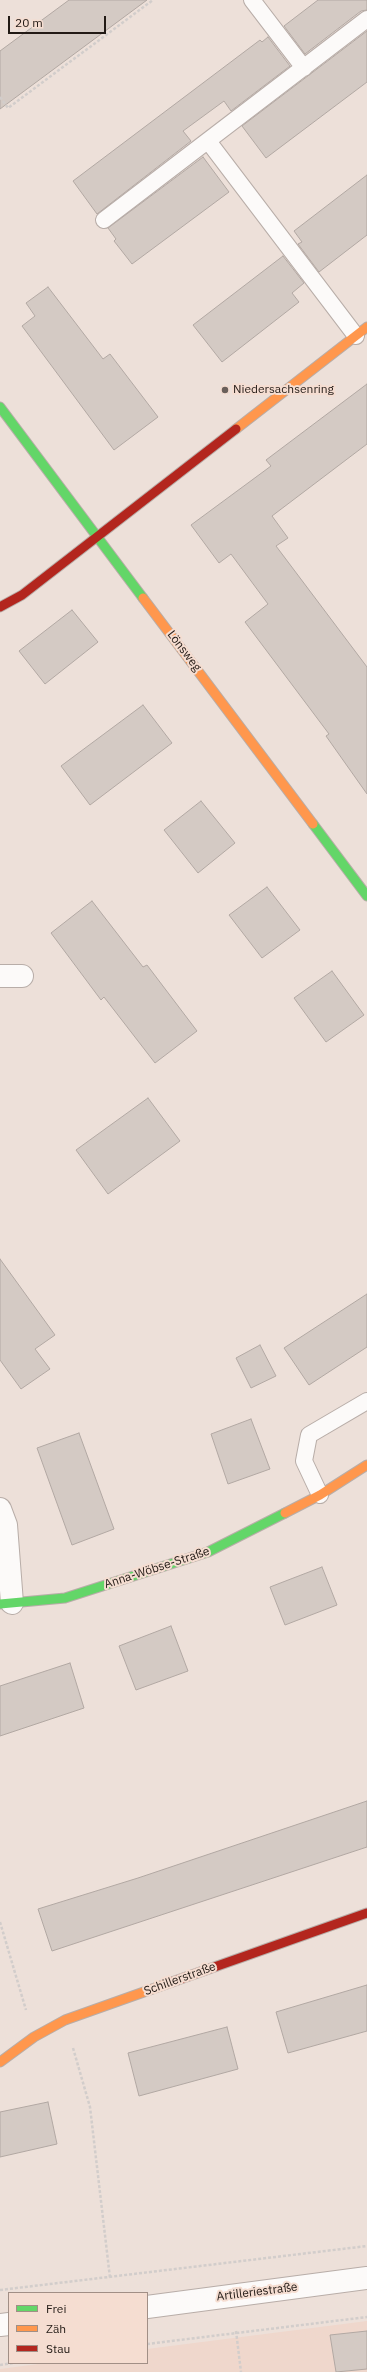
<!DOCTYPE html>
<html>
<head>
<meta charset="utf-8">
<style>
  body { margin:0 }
  #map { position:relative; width:367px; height:2372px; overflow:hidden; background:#ede0d9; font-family:"IBM Plex Sans",sans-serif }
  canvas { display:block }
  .legend { position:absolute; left:8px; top:2292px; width:140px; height:72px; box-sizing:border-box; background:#f5ddd1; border:1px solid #a18f86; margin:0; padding:5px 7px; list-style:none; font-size:12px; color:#221a15 }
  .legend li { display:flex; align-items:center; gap:8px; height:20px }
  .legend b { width:20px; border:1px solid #a18f86 }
  .scale { position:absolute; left:8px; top:16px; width:98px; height:18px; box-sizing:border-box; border:2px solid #221a15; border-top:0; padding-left:5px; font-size:12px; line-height:14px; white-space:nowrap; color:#221a15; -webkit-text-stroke:3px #f5ddd1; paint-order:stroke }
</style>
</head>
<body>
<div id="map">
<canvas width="367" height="2372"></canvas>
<ul class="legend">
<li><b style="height:5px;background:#63d668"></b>Frei</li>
<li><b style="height:5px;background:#ff974d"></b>Zäh</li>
<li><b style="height:5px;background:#b3261e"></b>Stau</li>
</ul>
<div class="scale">20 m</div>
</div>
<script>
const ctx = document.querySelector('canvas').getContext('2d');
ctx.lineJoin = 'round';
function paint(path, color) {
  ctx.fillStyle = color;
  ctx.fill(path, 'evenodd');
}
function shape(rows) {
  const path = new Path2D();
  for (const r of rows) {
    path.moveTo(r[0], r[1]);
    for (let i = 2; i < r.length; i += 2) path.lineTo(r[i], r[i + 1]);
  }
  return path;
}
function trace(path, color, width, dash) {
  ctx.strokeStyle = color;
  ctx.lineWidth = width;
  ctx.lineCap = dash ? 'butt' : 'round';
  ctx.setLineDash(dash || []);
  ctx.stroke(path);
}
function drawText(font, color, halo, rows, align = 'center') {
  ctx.font = font + ' "IBM Plex Sans",sans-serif';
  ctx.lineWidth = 4;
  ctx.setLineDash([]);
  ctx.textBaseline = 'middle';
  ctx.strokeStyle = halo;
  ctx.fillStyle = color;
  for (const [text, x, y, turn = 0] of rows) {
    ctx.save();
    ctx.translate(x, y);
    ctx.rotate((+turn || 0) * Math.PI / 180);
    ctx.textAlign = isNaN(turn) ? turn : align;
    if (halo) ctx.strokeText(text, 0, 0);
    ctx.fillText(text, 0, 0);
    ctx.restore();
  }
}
paint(shape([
  [367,2321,367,2372,0,2372,0,2369,46,2363,147,2363,147,2349]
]), '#efd7cc');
const building = shape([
  [69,0,147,0,0,109,0,51,69,0],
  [318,0,367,0,367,10,361,11,305,54,284,26,318,0],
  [367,31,367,82,266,158,242,126,367,31],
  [268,37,290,66,231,111,224,101,183,131,191,141,97,214,73,181,260,40,262,42,268,37],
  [203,157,229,192,132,264,114,241,116,239,108,228,203,157],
  [367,175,367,235,319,272,298,244,302,242,294,231,367,175],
  [283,256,304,283,292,293,299,302,222,362,193,325,283,256],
  [48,287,103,359,110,354,158,417,114,450,22,326,35,316,26,303,48,287],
  [367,384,367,444,272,516,288,538,276,546,367,667,367,794,326,736,329,734,245,622,268,604,231,554,219,563,191,525,271,466,266,460,367,384],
  [72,610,98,642,45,684,19,651,72,610],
  [143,705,172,743,90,805,61,766,143,705],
  [201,801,235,843,198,873,164,830,201,801],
  [267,887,300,930,262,958,229,915,267,887],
  [92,901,143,967,147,965,197,1031,155,1063,104,997,101,1000,51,933,92,901],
  [332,971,364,1015,326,1042,294,998,332,971],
  [148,1098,180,1141,108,1194,76,1150,148,1098],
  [0,1259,55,1335,35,1349,50,1369,21,1389,0,1360,0,1259],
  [367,1294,367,1347,309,1385,284,1348,367,1294],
  [260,1345,276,1376,251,1388,236,1358,260,1345],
  [251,1419,270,1469,228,1484,211,1434,251,1419],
  [79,1433,114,1529,72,1545,37,1448,79,1433],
  [322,1567,337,1605,285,1625,270,1587,322,1567],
  [171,1626,188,1671,136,1690,119,1646,171,1626],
  [70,1663,84,1708,0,1736,0,1686,70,1663],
  [367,1801,367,1847,52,1951,38,1909,138,1878,367,1801],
  [367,1985,367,2031,288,2053,276,2012,367,1985],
  [227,2027,238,2069,139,2096,128,2053,227,2027],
  [48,2102,57,2144,0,2157,0,2112,48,2102],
  [367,2331,367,2369,336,2372,330,2335,367,2331]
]);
paint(building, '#d4cac4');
trace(building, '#b2a8a3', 1);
const lane = shape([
  [252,0,304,68],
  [208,141,356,336],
  [104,220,367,19],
  [320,1495,304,1461,309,1435,367,1401]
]);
const street = shape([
  [0,976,22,976],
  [0,1509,6,1525,12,1603],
  [147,2307,367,2278],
  [0,2325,9,2324]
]);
const fast = shape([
  [0,407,143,598],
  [313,824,367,896],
  [0,1604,65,1598,208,1552,285,1513]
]);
const slow = shape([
  [236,429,367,327],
  [143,598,313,824],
  [285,1513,320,1495,367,1465],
  [0,2062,34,2037,65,2020,172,1982]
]);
const jam = shape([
  [0,607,22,595,236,429],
  [172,1982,367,1913]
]);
trace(lane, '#b8ada8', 18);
trace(street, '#b8ada8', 24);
trace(fast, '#b8ada8', 11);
trace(slow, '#b8ada8', 11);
trace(jam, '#b8ada8', 11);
trace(shape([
  [0,97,8,108,153,0],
  [0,1922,26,2010],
  [73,2048,90,2107,110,2278],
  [0,2290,367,2246],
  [236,2331,241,2372],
  [147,2344,367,2317],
  [0,2365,13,2363]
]), '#d2cdcb', 2.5, [3, 2]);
trace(lane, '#fcfaf9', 16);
trace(street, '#fcfaf9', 22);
trace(fast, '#63d668', 9);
trace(slow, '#ff974d', 9);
trace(jam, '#b3261e', 9);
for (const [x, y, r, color] of [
  [225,390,4,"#695f5a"]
]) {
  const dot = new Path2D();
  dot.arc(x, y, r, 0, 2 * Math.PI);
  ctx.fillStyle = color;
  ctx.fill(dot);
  trace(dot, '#f5ddd1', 1.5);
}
drawText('12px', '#221a15', '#f5ddd1', [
  ["Niedersachsenring",233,390]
], 'left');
drawText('12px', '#221a15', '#f5ddd1', [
  ["Lönsweg",184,651,53],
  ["Anna-Wöbse-Straße",157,1568,-18],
  ["Schillerstraße",180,1979,-20],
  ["Artilleriestraße",257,2292,-7]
]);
</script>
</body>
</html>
